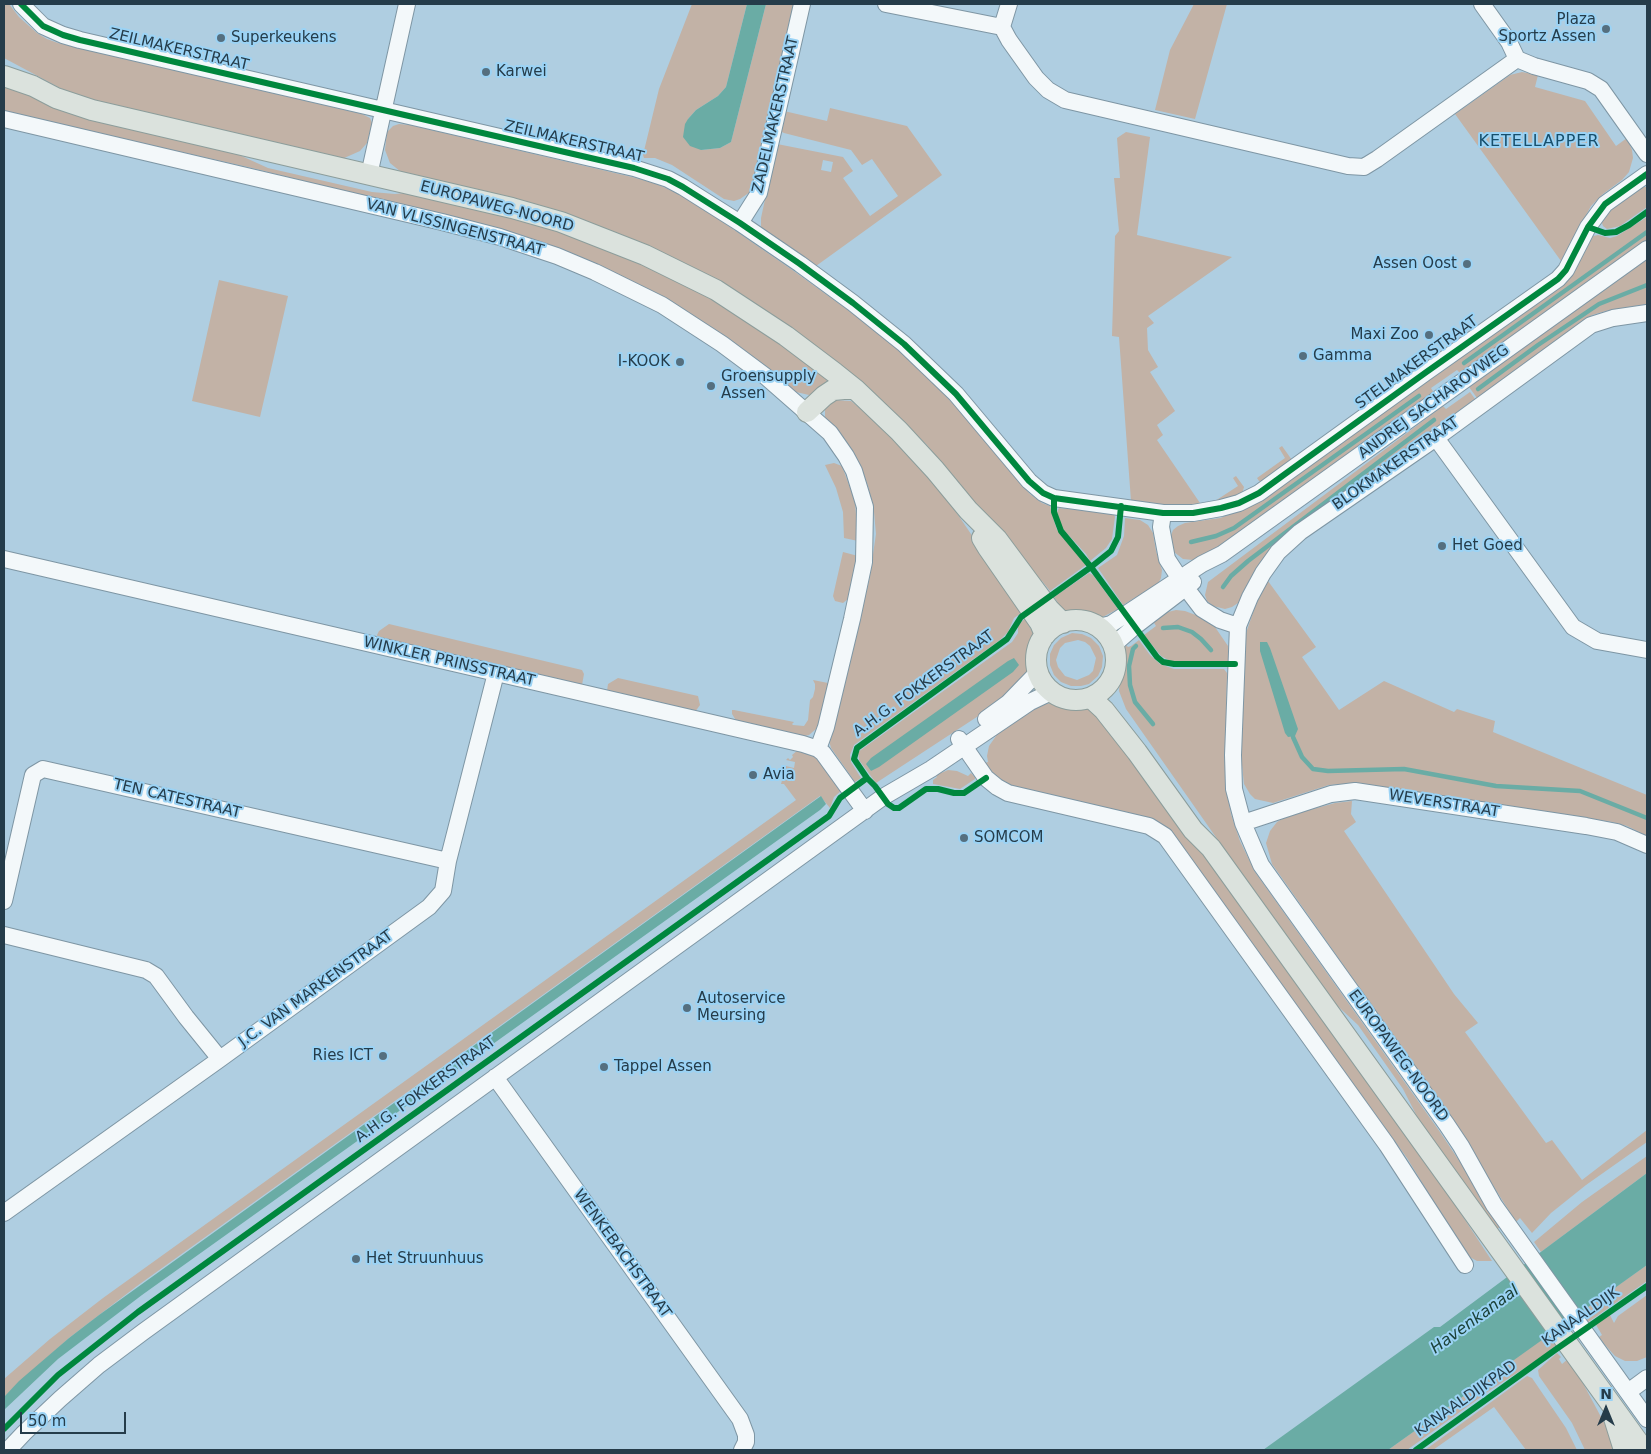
<!DOCTYPE html>
<html>
<head>
<meta charset="utf-8">
<style>
  body { margin:0 }
  #map { position:relative; width:1651px; height:1454px; overflow:hidden; background:#afcee1; font-family:"DejaVu Sans",sans-serif }
  canvas { display:block }
  .frame { position:absolute; inset:0; border:5px solid #253c4a; pointer-events:none }
  .north { position:absolute; left:1581px; top:1384px; width:50px; height:50px; -webkit-text-stroke:4px #9bd3f5; paint-order:stroke; rotate:0deg; font-size:14px; font-weight:700; line-height:20px; text-align:center; color:#253c4a }
  .north::after { content:''; display:block; margin:auto; width:18px; height:22px; background:#253c4a; clip-path:polygon(50% 0,100% 100%,50% 72%,0 100%) }
  .scale { position:absolute; left:20px; top:1412px; width:106px; height:22px; box-sizing:border-box; border:2px solid #253c4a; border-top:0; padding-left:6px; font-size:15px; line-height:18px; white-space:nowrap; color:#253c4a; -webkit-text-stroke:4px #9bd3f5; paint-order:stroke }
</style>
</head>
<body>
<div id="map">
<canvas width="1651" height="1454"></canvas>
<div class="frame"></div>
<div class="north">N</div>
<div class="scale">50 m</div>
</div>
<script>
const ctx = document.querySelector('canvas').getContext('2d');
ctx.lineJoin = 'round';
function paint(path, color) {
  ctx.fillStyle = color;
  ctx.fill(path, 'evenodd');
}
function shape(rows) {
  const path = new Path2D();
  for (const r of rows) {
    if (r.length === 3) {
      path.moveTo(r[0] + r[2], r[1]);
      path.arc(r[0], r[1], r[2], 0, 2 * Math.PI);
      continue;
    }
    path.moveTo(r[0], r[1]);
    for (let i = 2; i < r.length; i += 2) path.lineTo(r[i], r[i + 1]);
  }
  return path;
}
function trace(path, color, width, dash) {
  ctx.strokeStyle = color;
  ctx.lineWidth = width;
  ctx.lineCap = dash ? 'butt' : 'round';
  ctx.setLineDash(dash || []);
  ctx.stroke(path);
}
function drawText(font, color, halo, rows, align = 'center') {
  ctx.font = font + ' "DejaVu Sans",sans-serif';
  ctx.lineWidth = 4;
  ctx.setLineDash([]);
  ctx.textBaseline = 'middle';
  ctx.strokeStyle = halo;
  ctx.fillStyle = color;
  for (const [text, x, y, turn = 0] of rows) {
    ctx.save();
    ctx.translate(x, y);
    ctx.rotate((+turn || 0) * Math.PI / 180);
    ctx.textAlign = isNaN(turn) ? turn : align;
    if (halo) ctx.strokeText(text, 0, 0);
    ctx.fillText(text, 0, 0);
    ctx.restore();
  }
}
paint(shape([
  [4,4,9,4,19,17,37,33,47,39,58,43,362,114,370,118,372,123,367,143,360,151,342,159,85,99,60,88,4,58],
  [692,4,747,4,726,87,718,96,696,110,688,119,701,150,720,148,731,142,766,4,794,4,754,183,750,192,740,199,734,201,724,199,672,165,655,158,644,158,643,155,659,89],
  [1194,4,1227,4,1195,119,1155,110,1170,50],
  [1522,72,1538,75,1535,87,1585,101,1616,146,1627,138,1632,150,1633,158,1629,172,1622,180,1603,194,1591,206,1561,261,1455,114,1510,75],
  [4,82,235,153,268,168,372,192,395,194,414,192,523,219,624,255,725,305,828,377,825,385,819,392,809,395,796,392,768,370,564,251,524,236,252,168,4,112],
  [830,108,907,126,942,175,816,266,768,236,761,227,761,218,777,144,843,157,853,171,843,178,870,216,898,196,872,159,862,165,851,150,784,133,780,131,784,111,827,121],
  [823,160,833,162,831,172,821,170],
  [399,124,410,125,632,177,654,183,675,192,698,205,791,269,859,318,888,340,921,370,959,410,1030,494,1042,503,1050,506,1054,521,1057,530,1086,565,1050,591,1042,581,1037,585,970,498,926,444,878,398,668,256,593,224,552,210,401,172,390,163,385,150,387,132,393,126],
  [1126,132,1150,137,1137,235,1232,257,1148,316,1154,323,1147,328,1148,350,1158,367,1150,372,1175,411,1157,425,1163,435,1157,440,1200,503,1212,503,1238,486,1233,478,1236,476,1244,487,1242,494,1212,504,1183,507,1131,501,1119,337,1112,336,1115,236,1119,231,1114,178,1120,178,1117,138],
  [1643,187,1647,187,1647,207,1620,226,1607,229,1603,226,1601,220,1614,206],
  [1647,217,1647,240,1463,372,1461,374,1457,370,1431,388,1434,393,1209,553,1193,560,1183,559,1174,552,1172,548,1170,538,1173,530,1178,526,1185,523,1220,518,1239,511,1574,272,1593,236,1598,235,1610,238,1617,236],
  [1647,259,1647,304,1606,311,1592,315,1477,398,1469,387],
  [219,280,288,296,260,417,192,401],
  [1470,392,1475,399,1288,533,1257,567,1238,603,1232,607,1225,609,1213,606,1207,601,1205,595,1208,582,1443,406,1446,409],
  [835,400,851,401,882,426,921,466,954,509,988,559,1019,601,1014,604,1021,613,1014,618,1008,632,1000,640,854,745,850,755,851,762,861,778,855,782,831,748,828,737,869,581,876,534,874,512,868,486,862,470,825,417,825,408,828,404],
  [1282,446,1292,460,1262,482,1259,481,1257,478,1285,458,1279,448],
  [834,463,842,466,855,501,858,541,844,538,843,512,836,488,825,465],
  [1059,508,1114,514,1115,517,1112,539,1106,548,1090,561,1086,554,1062,528,1057,512],
  [1125,518,1140,520,1148,525,1153,533,1156,551,1162,570,1161,578,1157,586,1139,602,1136,597,1123,605,1098,568,1117,555,1124,536],
  [843,552,858,556,848,599,843,603,835,601,833,596],
  [1089,573,1093,575,1118,609,1097,620,1087,617,1073,616,1062,611,1063,610,1054,597],
  [1268,581,1316,647,1302,657,1339,710,1384,681,1454,712,1457,709,1495,721,1493,732,1647,795,1647,836,1627,826,1612,822,1368,785,1342,784,1329,785,1273,803,1255,799,1250,794,1244,784,1241,756,1241,715,1245,636,1258,598],
  [1176,610,1185,611,1201,617,1215,627,1228,646,1228,663,1172,662,1161,656,1144,635,1156,626,1153,621,1168,612],
  [1025,618,1035,637,1028,675,989,709,876,783,859,760,858,752,1012,642,1018,633,1018,626],
  [389,624,582,670,584,674,582,685,379,640,377,635,379,631],
  [1072,633,1082,634,1091,638,1099,646,1103,656,1102,667,1098,676,1089,684,1081,686,1071,686,1061,682,1054,675,1050,665,1050,654,1054,645,1061,638],
  [1078,640,1085,642,1090,646,1096,658,1093,671,1089,675,1077,680,1065,676,1058,667,1056,660,1060,648,1065,643],
  [1139,640,1150,655,1160,664,1174,669,1224,669,1227,673,1225,783,1231,814,1240,841,1255,872,1440,1132,1466,1171,1480,1198,1500,1227,1496,1230,1423,1128,1403,1089,1358,1025,1328,997,1126,709,1119,691,1122,656,1126,645,1128,647,1131,646],
  [618,678,698,696,700,705,695,712,607,691,608,684],
  [813,680,828,683,819,724,816,729,809,735,801,737,737,722,732,714,732,710,734,710,794,722,792,724,793,725,804,726,808,720,810,700,813,697,815,689,815,684],
  [1051,703,1087,708,1108,722,1425,1159,1492,1261,1477,1261,1466,1255,1407,1158,1170,831,1161,824,1147,817,1006,785,993,776,985,763,988,762,987,756,989,746,996,736,993,733,1040,705],
  [798,750,815,756,822,762,841,791,834,797,830,808,820,796,137,1286,69,1338,4,1397,4,1379,50,1339,103,1298,796,800,784,784,781,784,786,766,794,768,795,762,786,760,788,758,790,760,793,757,792,755],
  [939,770,941,773,948,770,957,771,968,776,971,773,975,777,975,779,960,789,933,784,933,780,937,777,934,773],
  [1352,801,1351,814,1356,822,1344,831,1454,994,1478,1023,1465,1032,1546,1143,1552,1140,1582,1180,1647,1130,1647,1142,1586,1185,1551,1213,1532,1233,1520,1218,1516,1222,1487,1176,1469,1143,1272,864,1266,843,1270,831,1277,822,1287,816,1335,803],
  [1647,1156,1647,1173,1541,1252,1534,1242,1582,1202],
  [1647,1265,1647,1281,1587,1323,1580,1312],
  [1647,1295,1647,1357,1637,1361,1625,1361,1615,1356,1605,1345,1599,1337,1602,1335,1595,1323,1609,1313,1614,1323,1618,1316],
  [1549,1334,1556,1345,1542,1357,1492,1389,1407,1450,1388,1450],
  [1557,1353,1561,1357,1559,1359,1562,1364,1568,1359,1578,1374,1608,1430,1617,1450,1585,1450,1572,1423,1539,1376,1538,1370],
  [1527,1376,1532,1378,1566,1428,1577,1450,1526,1450,1494,1407,1433,1450,1425,1450]
]), '#c2b2a6');
paint(shape([
  [747,4,766,4,731,142,720,148,701,150,690,146,683,137,685,124,688,119,696,110,718,96,726,87],
  [1260,642,1267,642,1270,648,1298,729,1295,736,1288,737,1285,733,1260,651],
  [1014,658,1019,665,1013,672,879,767,871,771,866,764,871,758,1008,661],
  [821,796,826,804,820,810,142,1295,58,1359,4,1410,4,1397,19,1381,69,1338,99,1315],
  [1647,1173,1647,1265,1388,1450,1263,1450,1434,1327,1440,1327]
]), '#6aaca5');
trace(shape([
  [1464,363,1647,232],
  [1478,389,1538,345,1599,304,1647,285],
  [1191,542,1216,536,1234,528,1419,396],
  [1223,587,1231,576,1248,561,1434,420],
  [1163,628,1178,627,1192,632,1201,639,1211,650],
  [1136,646,1133,649,1129,666,1130,685,1135,702,1153,724],
  [1293,737,1302,757,1313,769,1328,771,1404,769,1496,786,1580,791,1647,818]
]), '#6aaca5', 4.5);
const minor = shape([
  [21,4,43,26,63,35,80,40,634,168,668,179,683,187,740,223,800,264,853,303,904,344,956,394,1029,481,1043,493,1054,498,1163,513,1193,513,1221,508,1239,503,1259,493,1285,474,1425,373,1558,279,1566,270,1588,227,1605,204,1647,174],
  [886,4,1002,27,1009,40,1036,78,1048,90,1065,100,1348,166,1364,167,1377,159,1517,59,1534,66,1588,81,1601,89,1647,154],
  [1482,4,1509,42,1517,59],
  [1002,27,1009,4],
  [4,119,442,222,500,237,557,256,595,272,662,305,722,344,765,376,830,433,846,456,854,471,865,507,864,562,852,619,826,727,818,749],
  [369,175,407,4],
  [740,223,759,193,802,4],
  [1647,313,1613,318,1591,325,1436,438,1300,532,1278,552,1263,573,1250,597,1238,626,1233,755,1234,789,1243,823,1261,865,1447,1125,1461,1146,1494,1205,1647,1419],
  [1436,438,1573,627,1597,641,1647,650],
  [1163,513,1161,527,1167,559,1186,588,1202,609,1220,620,1238,626],
  [4,559,803,744,818,749,823,753,865,811],
  [1099,627,1111,624,1202,564,1222,554,1647,249],
  [1114,647,1118,641,1134,627,1193,582],
  [986,719,1008,703,1038,672],
  [959,739,986,778,997,787,1008,793,1149,826,1165,836,1387,1145,1465,1265],
  [1243,823,1331,794,1355,791,1586,826,1617,832,1647,845],
  [4,901,33,775,43,769,448,861],
  [4,935,146,970,156,976,186,1017,220,1059],
  [495,1077,740,1419,746,1435,746,1442,742,1450],
  [4,1213,220,1059,429,907,443,891,448,861,496,673],
  [1628,1392,1647,1378],
  [8,1450,24,1433,60,1399,99,1365,143,1332,883,797,931,769,1030,702,1051,692]
]);
const major = shape([
  [4,76,33,86,56,98,92,110,512,208,561,222,645,255,716,290,786,336,835,373,855,389,899,431,935,470,968,510,997,539,1049,609,1063,623],
  [807,412,824,396,833,390,844,389,855,389],
  [982,538,988,548,1040,623,1045,635],
  [1076,660,40],
  [1091,698,1104,710,1137,752,1193,830,1211,848,1644,1450],
  [1614,1418,1624,1450]
]);
trace(minor, '#7e96a4', 18);
trace(major, '#8c9d9b', 22);
trace(minor, '#f3f8fa', 16);
trace(major, '#dbe2dd', 20);
trace(shape([
  [21,4,43,26,63,35,80,40,634,168,668,179,683,187,740,223,800,264,853,303,904,344,956,394,1029,481,1043,493,1054,498,1163,513,1193,513,1221,508,1239,503,1259,493,1285,474,1425,373,1558,279,1566,270,1588,227,1605,204,1647,174],
  [1588,227,1605,233,1616,232,1629,225,1647,212],
  [1054,498,1054,512,1061,531,1091,567,1157,657,1163,662,1174,664,1235,664],
  [867,778,875,786,888,804,894,808,899,808,926,789,938,789,954,793,964,793,986,778],
  [4,1429,58,1375,138,1312,829,816,840,798,867,778,854,759,857,748,1007,639,1021,617,1091,567,1111,551,1118,537,1121,506],
  [1416,1450,1555,1350,1647,1286]
]), '#00873e', 6);
for (const [x, y, r, color] of [
  [1606,29,5,"#556f7f"],
  [221,38,5,"#556f7f"],
  [486,72,5,"#556f7f"],
  [1467,264,5,"#556f7f"],
  [1429,335,5,"#556f7f"],
  [1303,356,5,"#556f7f"],
  [680,362,5,"#556f7f"],
  [711,386,5,"#556f7f"],
  [1442,546,5,"#556f7f"],
  [753,775,5,"#556f7f"],
  [964,838,5,"#556f7f"],
  [687,1008,5,"#556f7f"],
  [383,1056,5,"#556f7f"],
  [604,1067,5,"#556f7f"],
  [356,1259,5,"#556f7f"]
]) {
  const dot = new Path2D();
  dot.arc(x, y, r, 0, 2 * Math.PI);
  ctx.fillStyle = color;
  ctx.fill(dot);
  trace(dot, '#9bd3f5', 2);
}
drawText('15px', '#253c4a', '#9bd3f5', [
  ["Plaza",1596,20,"right"],
  ["Sportz Assen",1596,37,"right"],
  ["Superkeukens",231,38],
  ["Karwei",496,72],
  ["Assen Oost",1457,264,"right"],
  ["Maxi Zoo",1419,335,"right"],
  ["Gamma",1313,356],
  ["I-KOOK",670,362,"right"],
  ["Groensupply",721,377],
  ["Assen",721,394],
  ["Het Goed",1452,546],
  ["Avia",763,775],
  ["SOMCOM",974,838],
  ["Autoservice",697,999],
  ["Meursing",697,1016],
  ["Ries ICT",373,1056,"right"],
  ["Tappel Assen",614,1067],
  ["Het Struunhuus",366,1259]
], 'left');
drawText('15px', '#253c4a', '#9bd3f5', [
  ["ZEILMAKERSTRAAT",179,50,13],
  ["ZADELMAKERSTRAAT",776,115,-77],
  ["ZEILMAKERSTRAAT",574,142,13],
  ["EUROPAWEG-NOORD",497,207,15],
  ["VAN VLISSINGENSTRAAT",455,228,15],
  ["STELMAKERSTRAAT",1417,363,-36],
  ["ANDREJ SACHAROVWEG",1434,402,-36],
  ["BLOKMAKERSTRAAT",1396,464,-35],
  ["WINKLER PRINSSTRAAT",449,662,13],
  ["A.H.G. FOKKERSTRAAT",924,684,-36],
  ["TEN CATESTRAAT",177,799,13],
  ["WEVERSTRAAT",1444,804,9],
  ["J.C. VAN MARKENSTRAAT",316,989,-36],
  ["EUROPAWEG-NOORD",1398,1056,54],
  ["A.H.G. FOKKERSTRAAT",426,1090,-36],
  ["WENKEBACHSTRAAT",622,1254,54],
  ["KANAALDIJK",1581,1317,-35],
  ["KANAALDIJKPAD",1466,1399,-35]
]);
ctx.letterSpacing = '1px';
drawText('16px', '#174f6c', '#9bd3f5', [
  ["KETELLAPPER",1539,142]
]);
ctx.letterSpacing = '0px';
drawText('italic 16px', '#1b4138', '#9bd3f5', [
  ["Havenkanaal",1475,1320,-36]
]);
</script>
</body>
</html>
